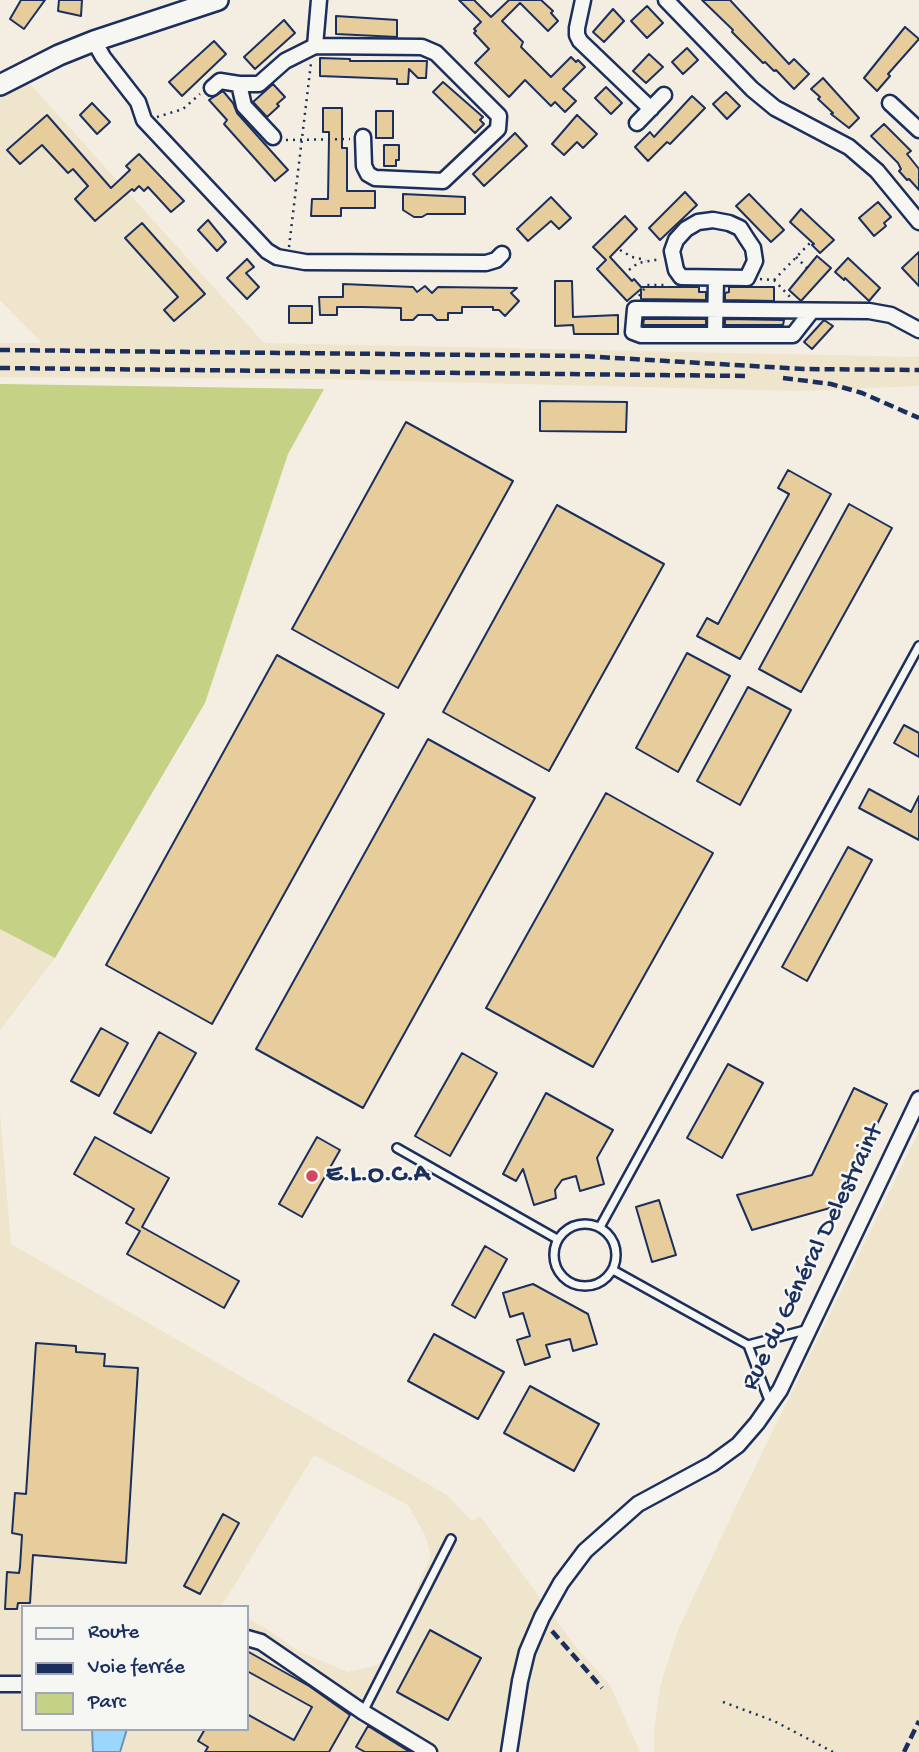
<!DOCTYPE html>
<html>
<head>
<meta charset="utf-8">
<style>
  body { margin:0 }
  #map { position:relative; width:919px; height:1752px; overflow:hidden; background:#f3eee1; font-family:"Gochi Hand",sans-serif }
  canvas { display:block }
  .legend { position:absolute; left:21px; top:1605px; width:228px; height:126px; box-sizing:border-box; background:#f6f6f2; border:2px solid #9ea6b7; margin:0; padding:9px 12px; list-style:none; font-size:21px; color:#1b2f5e }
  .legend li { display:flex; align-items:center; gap:14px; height:35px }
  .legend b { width:35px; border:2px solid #9ea6b7 }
</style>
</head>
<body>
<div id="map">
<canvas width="919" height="1752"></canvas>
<ul class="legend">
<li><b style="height:9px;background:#f6f6f2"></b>Route</li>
<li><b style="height:9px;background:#1b2f5e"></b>Voie ferrée</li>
<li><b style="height:19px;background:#c5d185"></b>Parc</li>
</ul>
</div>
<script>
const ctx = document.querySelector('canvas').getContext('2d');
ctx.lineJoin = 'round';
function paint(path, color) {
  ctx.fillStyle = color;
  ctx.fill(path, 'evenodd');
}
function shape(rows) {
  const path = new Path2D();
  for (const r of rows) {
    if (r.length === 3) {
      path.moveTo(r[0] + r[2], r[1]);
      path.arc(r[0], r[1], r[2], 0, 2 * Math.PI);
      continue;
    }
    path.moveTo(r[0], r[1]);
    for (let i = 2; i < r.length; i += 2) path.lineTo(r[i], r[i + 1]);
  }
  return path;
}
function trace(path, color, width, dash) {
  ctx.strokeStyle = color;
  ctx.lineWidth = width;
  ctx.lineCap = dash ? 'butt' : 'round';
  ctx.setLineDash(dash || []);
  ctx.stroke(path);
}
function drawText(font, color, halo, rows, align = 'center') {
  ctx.font = font + ' "Gochi Hand",sans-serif';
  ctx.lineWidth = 5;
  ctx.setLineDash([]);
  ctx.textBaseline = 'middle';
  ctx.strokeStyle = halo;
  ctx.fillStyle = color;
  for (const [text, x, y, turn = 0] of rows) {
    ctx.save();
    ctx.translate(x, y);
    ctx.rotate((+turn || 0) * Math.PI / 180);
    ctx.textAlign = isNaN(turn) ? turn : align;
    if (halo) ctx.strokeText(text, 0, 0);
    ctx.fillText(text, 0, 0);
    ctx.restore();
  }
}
paint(shape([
  [21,74,264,343,919,357,919,386,799,391,321,379,0,377,0,343,42,343,0,300,0,85],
  [0,929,55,958,0,1030],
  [0,1112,11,1244,447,1495,472,1521,480,1516,576,1647,610,1685,640,1752,0,1752],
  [314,1455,408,1505,425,1535,431,1556,393,1643,378,1665,348,1672,300,1652,264,1627,247,1618,247,1729,23,1729,23,1607,221,1607],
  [919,1131,919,1752,654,1752,654,1731,660,1687,678,1630,739,1500]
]), '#efe4cc');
paint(shape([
  [0,384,324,389,288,454,205,703,55,958,0,929]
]), '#c5d185');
const water = shape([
  [92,1729,127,1729,120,1752,93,1752,92,1729]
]);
paint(water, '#9bd7fc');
trace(water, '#6894bd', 2);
const building = shape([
  [21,0,45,0,24,29,10,19,21,0],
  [59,0,82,0,81,16,58,11,59,0],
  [459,0,474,0,491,17,509,0,541,0,553,11,551,13,558,21,548,31,520,3,502,21,523,42,521,47,551,77,571,57,576,62,578,60,585,67,563,89,576,101,565,112,555,102,551,106,525,80,509,97,475,63,489,49,474,33,476,31,474,29,481,22,459,0],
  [702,0,730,0,789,64,794,59,809,74,794,89,776,70,774,71,765,62,763,63,732,32,733,30,702,0],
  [647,6,663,23,647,38,631,21,647,6],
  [613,9,624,21,604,42,593,32,613,9],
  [336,16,397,20,397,37,336,34,336,16],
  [284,20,295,33,255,69,244,57,284,20],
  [905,27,919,39,888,74,890,76,877,91,864,78,905,27],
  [214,41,226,54,182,96,169,82,214,41],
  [687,48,698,60,683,74,672,62,687,48],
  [649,54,663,67,646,83,633,71,649,54],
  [320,58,350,59,350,61,427,61,426,78,418,78,409,69,408,84,397,84,397,79,320,76,320,58],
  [823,78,859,118,849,128,831,114,833,113,818,99,820,97,811,89,823,78],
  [443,82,483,117,480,120,484,124,475,133,433,92,443,82],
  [273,84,285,97,277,104,279,106,267,117,253,102,273,84],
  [606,87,622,103,611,114,595,98,606,87],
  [223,91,233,103,237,113,288,170,275,181,224,124,227,120,209,100,223,91],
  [726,92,740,106,727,119,713,104,726,92],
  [692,96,705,108,670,144,667,142,648,161,635,147,650,132,654,137,692,96],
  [92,103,110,122,97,134,80,115,92,103],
  [323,108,342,108,342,148,347,148,347,191,375,191,375,208,341,208,341,216,311,216,312,199,328,199,329,138,329,132,323,132,323,108],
  [376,111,393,111,393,138,376,138,376,111],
  [47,115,111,188,130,170,126,166,139,154,184,201,171,212,148,187,144,191,139,186,134,191,132,189,95,221,75,199,88,186,73,169,68,173,42,145,20,164,7,150,47,115],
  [577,115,597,134,583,148,577,142,564,155,552,144,577,115],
  [884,124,911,151,907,154,919,169,919,190,909,179,907,180,899,171,901,169,898,163,871,136,884,124],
  [515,133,527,146,484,186,473,174,515,133],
  [384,145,399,145,399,160,396,160,396,166,384,166,384,145],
  [685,192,697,205,660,240,649,228,685,192],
  [403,194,465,197,465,214,427,214,422,217,414,217,403,210,403,194],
  [749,194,784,230,771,242,736,206,749,194],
  [551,197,571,218,559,229,551,221,528,241,517,229,551,197],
  [878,202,891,217,884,223,886,226,874,236,859,218,878,202],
  [801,209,834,240,820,253,812,245,814,244,790,222,801,209],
  [625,216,637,229,610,257,632,281,634,279,641,287,699,287,699,292,706,292,706,300,641,299,641,289,627,301,597,269,606,260,593,247,625,216],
  [208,220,226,242,217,251,198,230,208,220],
  [142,223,205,294,174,321,164,310,178,297,125,238,142,223],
  [919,252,919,286,902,268,919,252],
  [817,256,831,268,801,301,789,290,817,256],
  [848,258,880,288,869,301,845,278,844,280,835,272,848,258],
  [247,259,254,267,246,273,259,287,247,299,227,278,247,259],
  [555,281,572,281,573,317,618,315,618,334,574,334,573,325,555,326,555,281],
  [343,284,413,287,417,292,425,286,432,293,438,287,517,288,511,293,519,301,505,316,499,310,493,310,493,307,462,307,462,313,448,313,448,320,437,320,432,315,418,315,413,320,401,320,401,308,363,307,337,307,337,315,320,315,319,297,343,297,343,284],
  [729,287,774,287,774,301,725,300,725,293,729,292,729,287],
  [289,306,312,306,312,323,289,323,289,306],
  [644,319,706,319,706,325,643,325,644,319],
  [725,319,784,320,783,325,725,325,725,319],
  [824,320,833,326,812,349,804,342,824,320],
  [540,401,627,402,626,432,540,431,540,401],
  [406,422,513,481,398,688,292,629,406,422],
  [788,470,831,494,740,659,697,636,707,618,718,624,789,494,778,488,788,470],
  [849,504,892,528,801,692,759,669,849,504],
  [557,505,664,564,549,771,443,712,557,505],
  [687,653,730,676,678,772,636,748,687,653],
  [277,655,384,714,212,1024,106,965,277,655],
  [748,687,791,710,740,805,697,781,748,687],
  [904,725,919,733,919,757,894,743,904,725],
  [428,739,535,798,363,1108,256,1049,428,739],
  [869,789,911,812,919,796,919,840,859,808,869,789],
  [606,793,713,853,593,1067,486,1008,606,793],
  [848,847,872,860,807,981,782,967,848,847],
  [101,1028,128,1043,99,1096,71,1081,101,1028],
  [159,1032,196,1053,151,1133,114,1113,159,1032],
  [462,1053,497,1073,450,1156,415,1136,462,1053],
  [728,1064,763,1083,722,1158,687,1138,728,1064],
  [854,1088,887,1104,837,1206,752,1230,737,1195,812,1175,854,1088],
  [546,1093,613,1130,597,1158,604,1184,580,1191,576,1176,562,1180,555,1190,556,1198,534,1205,523,1169,516,1181,503,1174,546,1093],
  [95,1137,169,1178,142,1227,239,1281,224,1308,127,1254,140,1231,126,1223,134,1209,74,1174,95,1137],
  [317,1137,340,1150,302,1217,279,1204,317,1137],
  [659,1200,676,1255,652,1262,636,1207,659,1200],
  [485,1246,507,1259,475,1318,452,1305,485,1246],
  [533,1284,588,1314,597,1344,573,1351,570,1339,546,1345,550,1357,525,1365,517,1340,530,1336,523,1313,510,1317,503,1293,533,1284],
  [434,1334,504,1372,478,1419,408,1381,434,1334],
  [36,1343,76,1346,76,1352,105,1354,104,1366,138,1368,126,1563,33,1555,30,1603,18,1603,17,1609,5,1609,7,1572,19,1573,20,1567,22,1535,12,1533,15,1493,26,1494,36,1343],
  [530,1386,599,1424,574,1471,504,1433,530,1386],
  [223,1514,239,1523,200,1594,184,1586,223,1514],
  [430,1630,481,1658,448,1720,397,1692,430,1630],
  [247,1651,309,1686,350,1715,329,1752,205,1752,208,1747,198,1741,205,1729,247,1729,247,1714,294,1740,312,1707,247,1671,247,1651],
  [368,1726,410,1752,365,1752,356,1747,368,1726]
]);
paint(building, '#e7cd9c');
trace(building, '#1b2f5e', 2);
const service = shape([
  [397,1148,557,1239],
  [585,1255,31],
  [600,1227,919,646],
  [613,1270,748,1345],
  [770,1403,748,1345,809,1329],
  [363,1712,451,1539]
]);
const minor = shape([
  [583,0,577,28,577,35,580,41,651,109],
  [666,0,752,89,775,108,849,147,877,171,919,222],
  [94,41,103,57,138,102,144,120,267,251,277,257,305,262,486,263,496,260,502,254],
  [315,46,319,0],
  [239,84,244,106,273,137],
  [212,88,220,81,239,84,259,84,285,61,315,46,422,47,436,53,499,116,498,129,443,181,375,178,368,174,364,166,363,137],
  [890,103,919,130],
  [637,123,664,95],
  [713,220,729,223,740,228,747,239,753,248,755,261,747,278,681,277,676,270,672,251,676,240,686,229,698,222,713,220],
  [811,312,793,335,641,335,633,332,635,309,869,311,891,315,919,330],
  [715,334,716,278],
  [247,1638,261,1642,363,1712,429,1752],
  [0,1684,23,1684],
  [509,1752,520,1681,527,1652,542,1617,561,1583,585,1551,638,1504,712,1464,738,1445,757,1423,780,1390,919,1099]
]);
const secondary = shape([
  [0,85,59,55,94,41,218,0]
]);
trace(service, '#1b2f5e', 12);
trace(minor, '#1b2f5e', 19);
trace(secondary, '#1b2f5e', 24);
trace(shape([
  [157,117,183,109,200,94],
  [286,140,350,139],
  [289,247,311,63],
  [620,250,632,257,646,260],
  [796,257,807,268],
  [629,270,638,263,661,259],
  [760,279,774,280,791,298],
  [774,280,810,243],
  [639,296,647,285,668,285],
  [723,1702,774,1721,833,1752]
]), '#1b2f5e', 2.5, [2, 5]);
trace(service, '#f6f6f2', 7);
trace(minor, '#f6f6f2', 14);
trace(secondary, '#f6f6f2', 19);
trace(shape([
  [0,350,581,356,804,369,919,370],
  [0,368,749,376],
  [783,378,831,384,862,393,919,418],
  [552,1631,602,1688],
  [904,1752,919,1721]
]), '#1b2f5e', 4.5, [10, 5]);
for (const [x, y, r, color] of [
  [312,1176,7,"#d1495b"]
]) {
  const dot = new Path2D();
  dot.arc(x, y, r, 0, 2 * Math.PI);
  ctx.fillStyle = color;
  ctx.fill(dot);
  trace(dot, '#f6f6f2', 2.5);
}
drawText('bold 26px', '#1b2f5e', '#f6f6f2', [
  ["E.L.O.C.A",326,1176]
], 'left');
drawText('26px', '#1b2f5e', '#f6f6f2', [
  ["Rue du Général Delestraint",814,1258,-64]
]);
</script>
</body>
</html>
